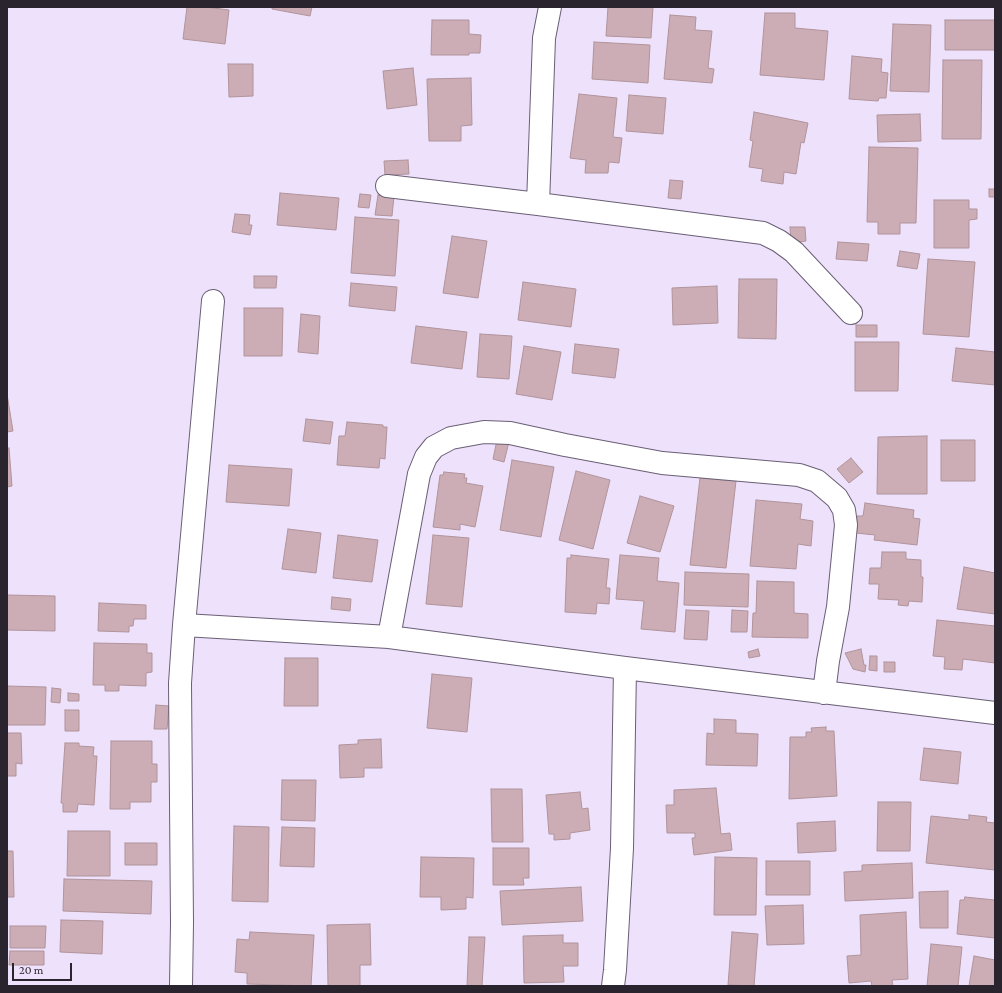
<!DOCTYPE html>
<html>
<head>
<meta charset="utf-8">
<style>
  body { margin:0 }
  #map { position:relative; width:1002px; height:993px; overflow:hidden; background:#eee1fb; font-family:"Crimson Pro",serif }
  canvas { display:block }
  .frame { position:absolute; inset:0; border:8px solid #29242d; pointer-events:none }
  .scale { position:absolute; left:12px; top:963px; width:60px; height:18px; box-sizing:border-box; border:2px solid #29242d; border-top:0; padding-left:5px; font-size:12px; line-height:14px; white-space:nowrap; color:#29242d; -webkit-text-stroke:3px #eee1fb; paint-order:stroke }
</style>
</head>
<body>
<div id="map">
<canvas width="1002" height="993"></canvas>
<div class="frame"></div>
<div class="scale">20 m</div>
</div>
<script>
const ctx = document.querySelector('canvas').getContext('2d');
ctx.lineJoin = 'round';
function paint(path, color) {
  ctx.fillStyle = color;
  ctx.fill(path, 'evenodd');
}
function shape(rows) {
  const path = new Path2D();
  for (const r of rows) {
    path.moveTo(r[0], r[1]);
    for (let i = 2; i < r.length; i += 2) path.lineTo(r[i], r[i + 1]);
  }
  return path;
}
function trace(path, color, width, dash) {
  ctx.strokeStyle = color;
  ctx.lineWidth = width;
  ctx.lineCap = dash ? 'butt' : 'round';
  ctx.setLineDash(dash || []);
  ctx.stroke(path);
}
const building = shape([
  [187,7,206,7,229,10,225,44,183,39,187,7],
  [272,7,312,7,310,16,272,9,272,7],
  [608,7,653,7,651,38,606,36,608,7],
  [765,13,795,13,795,28,828,31,824,80,760,75,765,13],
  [670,15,696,17,695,30,712,31,708,68,714,69,712,83,664,79,670,15],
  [432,20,469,20,469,34,481,35,480,53,469,53,469,55,431,55,432,20],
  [945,20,995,20,995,50,945,50,945,20],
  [893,24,931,25,929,92,890,91,893,24],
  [594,42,650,45,648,83,592,79,594,42],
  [852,56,882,59,881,72,888,73,886,98,879,98,878,101,849,99,852,56],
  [943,60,982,60,981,139,942,139,943,60],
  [228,64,253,64,253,96,229,97,228,64],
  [413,68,417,105,387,109,383,71,413,68],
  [471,78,472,125,461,126,461,141,429,141,427,79,471,78],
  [579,94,617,98,613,137,622,138,619,163,609,162,608,173,585,173,586,160,570,158,579,94],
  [629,95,666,98,663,134,626,131,629,95],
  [754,112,808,123,804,143,801,142,796,174,784,172,783,184,761,181,763,169,749,167,753,141,750,140,754,112],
  [920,114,921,141,878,142,877,115,920,114],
  [869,147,918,148,916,223,900,223,900,234,878,234,878,222,867,222,869,147],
  [408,160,409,174,385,175,384,161,408,160],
  [670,180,683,181,681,199,668,198,670,180],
  [989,189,995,189,995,197,989,197,989,189],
  [280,193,339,198,336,230,277,225,280,193],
  [360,194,371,195,369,208,358,207,360,194],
  [378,195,394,196,392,216,375,215,378,195],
  [934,200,969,200,969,209,977,209,977,219,969,220,969,248,934,248,934,200],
  [235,214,250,215,249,225,252,225,250,235,232,232,235,214],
  [355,217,399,220,395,276,351,273,355,217],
  [790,227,805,227,806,241,791,243,790,227],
  [452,236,487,241,478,298,443,293,452,236],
  [838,242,869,244,867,261,836,259,838,242],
  [900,251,920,254,917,269,897,266,900,251],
  [928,259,975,262,969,337,923,334,928,259],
  [254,276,277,276,276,288,254,288,254,276],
  [739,279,777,279,776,339,738,338,739,279],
  [523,282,576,289,571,327,518,320,523,282],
  [351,283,397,287,395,311,349,306,351,283],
  [717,286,718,323,673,325,672,288,717,286],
  [244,308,283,308,282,356,244,356,244,308],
  [301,314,320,316,318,354,298,352,301,314],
  [856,325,877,325,877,337,856,337,856,325],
  [416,326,467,332,462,369,411,363,416,326],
  [480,334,512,336,509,379,477,377,480,334],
  [855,342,899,342,898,391,855,391,855,342],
  [575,344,619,349,615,378,572,373,575,344],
  [524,346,561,352,552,400,516,394,524,346],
  [956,348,995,352,995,385,952,381,956,348],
  [7,394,13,431,7,432,7,394],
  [306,419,333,422,330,444,303,441,306,419],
  [347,422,383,425,383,427,387,427,385,459,380,458,379,468,337,465,339,436,345,436,347,422],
  [927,436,927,494,877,494,878,437,927,436],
  [497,440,509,442,504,462,493,459,497,440],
  [941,440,975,440,975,481,941,481,941,440],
  [9,448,12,486,7,487,7,449,9,448],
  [851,458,863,472,849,483,837,469,851,458],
  [512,460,554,467,541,537,500,530,512,460],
  [229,465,292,469,289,506,226,502,229,465],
  [576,471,610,480,593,549,559,540,576,471],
  [444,472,465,474,464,478,467,478,466,483,483,486,475,527,460,524,460,530,433,527,440,475,443,475,444,472],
  [700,478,736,481,726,568,690,565,700,478],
  [640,496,674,506,660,552,627,543,640,496],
  [756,500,802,504,800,519,813,521,811,546,798,544,796,569,750,566,756,500],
  [865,503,914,510,913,518,920,519,917,545,874,540,875,535,856,533,857,516,863,516,865,503],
  [288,529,321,533,316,573,282,569,288,529],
  [338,535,378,540,372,582,333,578,338,535],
  [433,535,469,538,462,607,426,604,433,535],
  [882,552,906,552,906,559,921,560,921,577,923,577,922,602,909,601,908,606,898,605,899,600,878,599,879,584,869,584,870,568,881,568,882,552],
  [571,555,609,559,606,588,610,588,609,604,597,603,596,614,565,612,567,558,571,558,571,555],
  [620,555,659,558,657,581,679,583,675,632,641,629,644,601,616,599,620,555],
  [964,567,995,573,995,614,957,609,964,567],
  [685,572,749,574,748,607,684,605,685,572],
  [757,581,794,582,794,613,808,614,808,638,752,637,753,613,756,613,757,581],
  [7,595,55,596,55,631,7,630,7,595],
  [332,597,351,599,350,611,331,609,332,597],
  [99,603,146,605,146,619,134,619,133,626,129,626,129,632,98,631,99,603],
  [686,610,709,611,707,640,684,639,686,610],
  [732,610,748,611,747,632,731,632,732,610],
  [937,620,995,626,995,663,963,659,962,670,944,669,945,657,933,656,937,620],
  [94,643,147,644,147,653,152,653,152,672,146,673,146,686,119,685,119,691,105,691,105,685,93,685,94,643],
  [758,649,760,656,749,658,748,652,758,649],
  [861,649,864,665,866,665,865,672,853,669,845,653,861,649],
  [870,656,877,656,877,671,869,670,870,656],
  [285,658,318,658,318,706,284,706,285,658],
  [884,662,895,662,895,672,884,672,884,662],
  [432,674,472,678,467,732,427,728,432,674],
  [7,686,46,687,45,725,7,725,7,686],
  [52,688,61,689,60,703,51,702,52,688],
  [68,693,79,694,79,701,68,701,68,693],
  [156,705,169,706,167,729,154,729,156,705],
  [65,710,79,710,79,731,65,731,65,710],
  [714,719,736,720,736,733,758,734,757,766,706,765,707,733,714,734,714,719],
  [826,727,826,731,834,731,837,796,789,799,790,737,806,737,806,732,812,732,811,728,826,727],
  [7,733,21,733,22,764,16,763,16,776,7,776,7,733],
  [381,739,382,768,364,768,364,777,340,778,339,745,358,744,358,740,381,739],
  [111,741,152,741,152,764,157,764,157,782,151,782,151,802,130,802,130,809,110,809,111,741],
  [65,743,79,743,79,746,94,747,93,756,97,756,94,805,78,804,77,812,63,812,63,803,61,803,65,743],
  [924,748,961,752,958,784,920,780,924,748],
  [282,780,316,780,315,821,281,820,282,780],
  [716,788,721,834,730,833,732,850,694,855,692,838,695,838,695,833,667,833,666,805,674,805,674,790,716,788],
  [491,789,522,789,523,842,492,842,491,789],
  [580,792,582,809,588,808,590,830,570,833,570,839,554,840,554,834,549,834,546,795,580,792],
  [878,802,911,802,910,851,877,851,878,802],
  [969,815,987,817,986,822,995,823,995,870,926,863,931,816,969,820,969,815],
  [835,821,836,851,798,853,797,823,835,821],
  [234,826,269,827,268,902,232,901,234,826],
  [282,827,315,828,314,867,280,866,282,827],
  [68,831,110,831,110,876,67,876,68,831],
  [125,843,157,843,157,865,125,865,125,843],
  [493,848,529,848,529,878,523,878,524,885,493,885,493,848],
  [7,851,13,851,14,897,7,897,7,851],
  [421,857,474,858,473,898,466,897,466,909,441,910,441,897,420,897,421,857],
  [715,857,757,858,756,915,714,915,715,857],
  [766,861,810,861,810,895,766,895,766,861],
  [912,863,913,898,845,901,844,872,862,871,862,865,912,863],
  [64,879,152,881,151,914,63,911,64,879],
  [581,887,583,921,502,925,500,891,581,887],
  [948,891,948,928,920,928,919,892,948,891],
  [965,897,995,900,995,898,995,938,957,934,960,900,964,900,965,897],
  [803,905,804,944,767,945,765,906,803,905],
  [906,912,908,979,892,980,893,986,872,986,871,981,849,983,847,956,861,955,860,915,906,912],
  [61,920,103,921,102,954,60,952,61,920],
  [370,924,371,965,360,965,360,986,328,986,327,925,370,924],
  [10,926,46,926,45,948,10,948,10,926],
  [250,932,314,935,311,986,247,984,247,973,235,972,237,939,249,940,250,932],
  [732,932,758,934,754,986,728,985,732,932],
  [563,935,563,943,578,943,578,966,563,966,564,982,524,983,523,936,563,935],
  [469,937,485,937,482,986,467,986,469,937],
  [931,944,962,947,958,986,927,986,931,944],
  [10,951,44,951,44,965,9,965,10,951],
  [974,956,995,960,995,986,969,986,974,956]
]);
paint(building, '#ccadb6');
trace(building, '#b0939b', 1);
const minor = shape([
  [387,186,538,204,763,233,779,241,794,252,851,313],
  [538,204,544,38,550,7],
  [184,625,213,301],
  [389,637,419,474,426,457,434,447,451,438,484,432,510,433,565,445,662,463,799,475,817,481,837,498,844,510,846,525,838,607,828,661,824,693],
  [181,986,182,923,180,683,184,625,389,637,625,668,995,713],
  [613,986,615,970,622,848,625,668]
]);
trace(minor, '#6a5f75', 24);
trace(minor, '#fff', 22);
</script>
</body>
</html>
